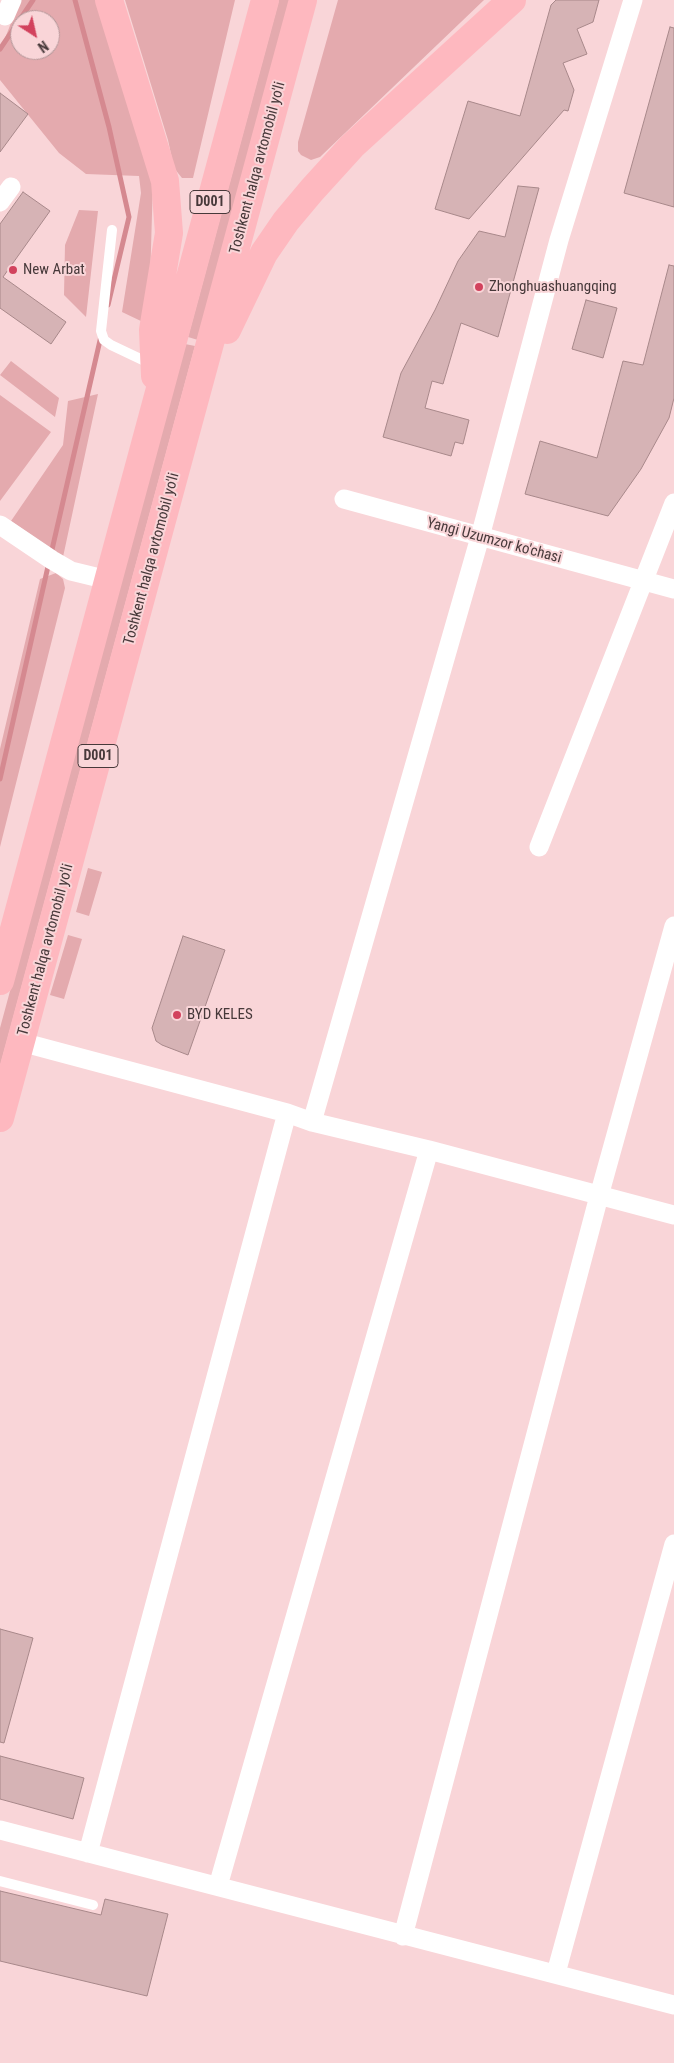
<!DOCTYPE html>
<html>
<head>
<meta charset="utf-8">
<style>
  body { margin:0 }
  #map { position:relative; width:674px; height:2063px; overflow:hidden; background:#f9d5d8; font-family:"Roboto Condensed",sans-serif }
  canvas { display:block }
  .north { position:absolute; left:10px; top:10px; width:50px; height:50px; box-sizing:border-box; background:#f9d5d8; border:1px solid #b29799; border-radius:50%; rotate:145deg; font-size:14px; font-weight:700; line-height:20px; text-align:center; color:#47393a }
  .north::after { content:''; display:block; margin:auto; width:18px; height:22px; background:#d2425d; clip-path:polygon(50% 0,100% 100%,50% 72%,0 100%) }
</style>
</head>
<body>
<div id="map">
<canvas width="674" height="2063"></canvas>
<div class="north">N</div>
</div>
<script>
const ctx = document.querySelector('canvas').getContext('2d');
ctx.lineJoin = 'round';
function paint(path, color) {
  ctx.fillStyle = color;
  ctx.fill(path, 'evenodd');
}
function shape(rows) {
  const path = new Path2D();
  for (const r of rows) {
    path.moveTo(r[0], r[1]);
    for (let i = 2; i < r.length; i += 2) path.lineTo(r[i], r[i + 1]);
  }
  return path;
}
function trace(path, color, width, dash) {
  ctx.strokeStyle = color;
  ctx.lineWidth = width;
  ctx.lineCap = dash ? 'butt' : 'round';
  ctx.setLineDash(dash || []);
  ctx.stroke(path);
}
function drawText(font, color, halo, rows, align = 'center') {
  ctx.font = font + ' "Roboto Condensed",sans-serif';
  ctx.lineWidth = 4;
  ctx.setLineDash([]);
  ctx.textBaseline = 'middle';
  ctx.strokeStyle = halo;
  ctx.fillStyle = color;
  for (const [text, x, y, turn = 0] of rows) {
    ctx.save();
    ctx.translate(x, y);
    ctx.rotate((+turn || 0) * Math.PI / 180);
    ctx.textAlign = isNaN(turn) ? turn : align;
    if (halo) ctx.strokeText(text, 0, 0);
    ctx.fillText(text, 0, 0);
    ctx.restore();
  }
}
paint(shape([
  [20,0,98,0,153,179,150,283,143,322,122,312,141,193,139,176,86,174,59,153,0,80,0,51],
  [20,20,50,20,50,50,20,50],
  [125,0,235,0,193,178,182,178,174,168,168,140],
  [279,0,290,0,198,340,188,337],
  [338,0,484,0,320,157,311,160,301,155,298,151,298,142],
  [79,210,98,211,86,317,64,295,65,245],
  [185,344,195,346,0,1066,0,1028],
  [11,361,59,398,55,417,0,375],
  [98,394,63,557,11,521,63,445,68,401],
  [0,395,51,432,0,501],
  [56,573,63,579,65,588,0,847,0,749,40,579],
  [88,868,102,872,89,916,76,912],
  [68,935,82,939,64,999,50,995]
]), '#e4aaae');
trace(shape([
  [75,0,109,127,129,217,108,305],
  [0,49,33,0],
  [51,554,101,336],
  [0,779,49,562]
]), '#d58990', 5);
const building = shape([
  [556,0,599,0,593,22,577,29,587,54,563,63,574,90,568,111,564,110,469,219,435,209,468,101,520,116,551,5,556,0],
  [670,27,674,28,674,207,624,193,670,27],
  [0,93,28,114,0,152,0,93],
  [518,186,539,188,498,337,461,323,443,384,432,381,425,408,469,420,463,444,455,442,451,456,383,437,401,373,435,310,458,261,479,231,505,237,518,186],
  [23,192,50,211,3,277,66,322,51,344,0,308,0,224,23,192],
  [669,265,674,266,674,398,669,418,641,469,608,516,525,494,540,441,597,458,623,361,643,365,669,265],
  [586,300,617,308,603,358,572,349,586,300],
  [183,936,225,950,188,1055,162,1045,156,1041,152,1028,183,936],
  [0,1629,33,1638,4,1743,0,1742,0,1629],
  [0,1756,84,1778,73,1819,0,1799,0,1756],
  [0,1891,101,1915,105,1899,168,1914,147,1996,0,1961,0,1891]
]);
paint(building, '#d6b3b5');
trace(building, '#a8888a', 1);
trace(shape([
  [112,230,101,331,104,340,111,345,151,364],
  [0,1881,93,1905]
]), '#fff', 10);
trace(shape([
  [5,16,12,0],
  [0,202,11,187],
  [344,499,674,589],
  [0,525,52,560,71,571,108,580],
  [539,847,674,503],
  [21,1042,287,1113,312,1122,429,1150,674,1215],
  [312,1122,480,537,559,240,633,0],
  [0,1830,674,2005],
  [88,1853,287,1113],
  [218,1886,429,1150],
  [403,1936,599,1196,674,926],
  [556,1973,674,1544]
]), '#fff', 19);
trace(shape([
  [109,0,165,181,169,233,153,330,155,376],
  [227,330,264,253,286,221,312,190,352,146,512,0],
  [0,981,265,0],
  [0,1118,303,0]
]), '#feb8bf', 28);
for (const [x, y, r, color] of [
  [13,270,5,"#d2425d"],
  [479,287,5,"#d2425d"],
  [177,1015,5,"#d2425d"]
]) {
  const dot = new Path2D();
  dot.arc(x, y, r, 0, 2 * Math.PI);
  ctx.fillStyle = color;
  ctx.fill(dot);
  trace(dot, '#f9d5d8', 2);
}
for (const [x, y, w] of [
  [210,202,40],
  [98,756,40]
]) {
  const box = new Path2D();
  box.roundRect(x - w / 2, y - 11.5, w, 23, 4);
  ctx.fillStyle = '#f9d5d8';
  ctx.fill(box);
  trace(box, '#47393a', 1);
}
drawText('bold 14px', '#47393a', null, [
  ["D001",210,202],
  ["D001",98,756]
]);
drawText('15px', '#47393a', '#f9d5d8', [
  ["Toshkent halqa avtomobil yo'li",258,168,-75],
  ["Yangi Uzumzor ko'chasi",494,541,15],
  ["Toshkent halqa avtomobil yo'li",152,559,-75],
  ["Toshkent halqa avtomobil yo'li",46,950,-75]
]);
drawText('15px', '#47393a', '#f9d5d8', [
  ["New Arbat",23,270],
  ["Zhonghuashuangqing",489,287],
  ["BYD KELES",187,1015]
], 'left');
</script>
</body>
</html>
